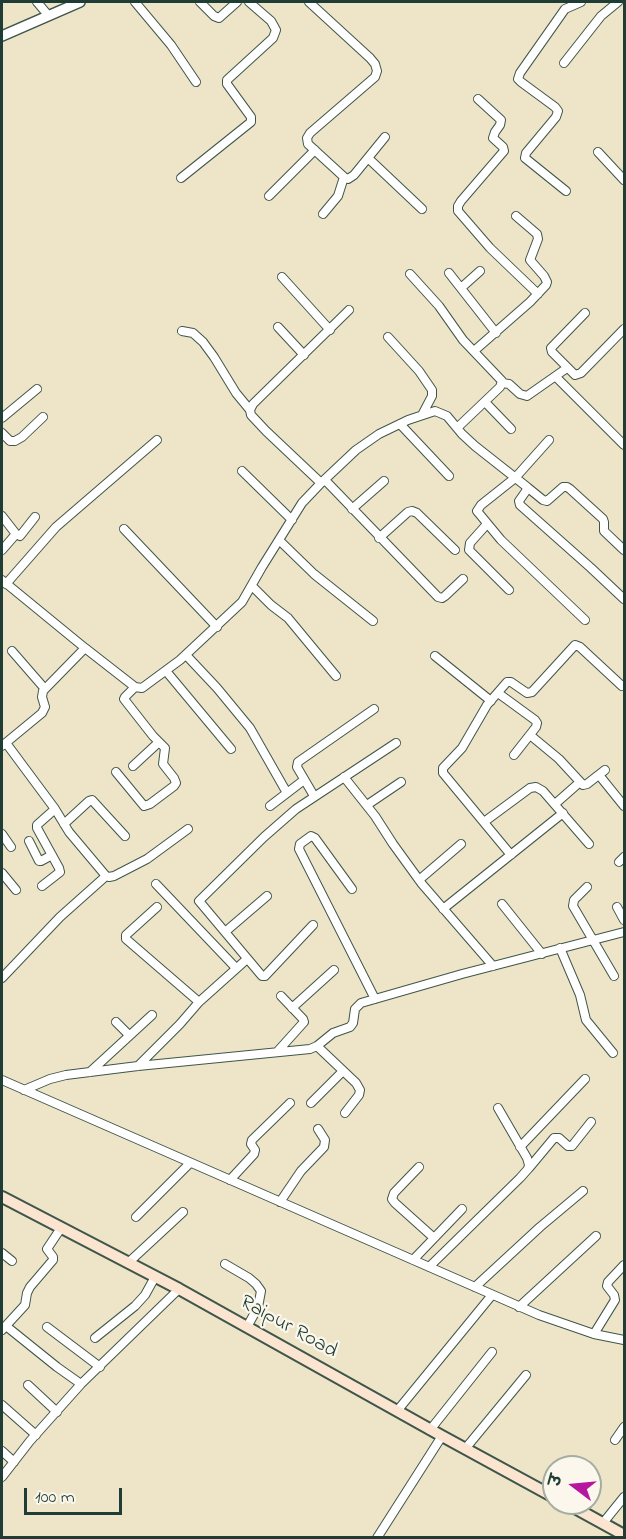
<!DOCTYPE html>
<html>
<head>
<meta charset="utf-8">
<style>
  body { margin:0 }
  #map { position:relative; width:626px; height:1539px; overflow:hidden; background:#eee5c8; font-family:"Indie Flower","Playpen Sans Deva",sans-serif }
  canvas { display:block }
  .frame { position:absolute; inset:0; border:3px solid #1f3d34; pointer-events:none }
  .north { position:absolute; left:542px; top:1455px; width:60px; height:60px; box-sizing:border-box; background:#fbf7ec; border:2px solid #a3ada2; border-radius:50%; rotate:286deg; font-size:16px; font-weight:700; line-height:24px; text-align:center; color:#1f3d34 }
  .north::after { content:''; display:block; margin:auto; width:21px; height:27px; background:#b5179e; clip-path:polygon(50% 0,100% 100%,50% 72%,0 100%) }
  .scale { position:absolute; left:24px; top:1488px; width:98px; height:27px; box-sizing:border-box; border:3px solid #1f3d34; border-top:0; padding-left:8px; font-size:18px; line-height:21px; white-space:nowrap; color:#1f3d34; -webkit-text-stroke:4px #fbf7ec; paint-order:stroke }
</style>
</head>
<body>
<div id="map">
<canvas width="626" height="1539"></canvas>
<div class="frame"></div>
<div class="north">उ</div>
<div class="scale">100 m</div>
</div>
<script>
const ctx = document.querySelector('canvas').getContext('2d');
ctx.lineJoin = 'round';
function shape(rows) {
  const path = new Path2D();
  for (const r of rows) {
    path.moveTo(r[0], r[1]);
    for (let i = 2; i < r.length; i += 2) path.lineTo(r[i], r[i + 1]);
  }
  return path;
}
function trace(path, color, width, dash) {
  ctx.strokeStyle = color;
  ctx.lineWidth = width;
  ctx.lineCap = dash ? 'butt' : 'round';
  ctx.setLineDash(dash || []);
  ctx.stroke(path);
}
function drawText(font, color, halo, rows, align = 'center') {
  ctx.font = font + ' "Indie Flower",sans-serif';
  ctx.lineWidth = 4.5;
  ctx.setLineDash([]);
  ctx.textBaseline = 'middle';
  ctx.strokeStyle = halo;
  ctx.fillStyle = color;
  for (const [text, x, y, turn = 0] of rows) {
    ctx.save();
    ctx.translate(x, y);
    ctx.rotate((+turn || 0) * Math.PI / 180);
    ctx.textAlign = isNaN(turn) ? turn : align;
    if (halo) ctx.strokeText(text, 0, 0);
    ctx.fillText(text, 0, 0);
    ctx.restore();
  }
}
const minor = shape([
  [37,2,48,15],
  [135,2,171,45,196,82],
  [200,2,214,16,219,18,237,2],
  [309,2,370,58,375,64,377,71,375,77,310,133,307,138,308,144,344,177,348,179,354,175,385,137],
  [564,63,601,16,618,2],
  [478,99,501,120,500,125,495,132,493,138,503,147,504,151,461,201,458,206,458,211,490,248,538,294],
  [598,152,624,180],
  [368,158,422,209],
  [181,178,251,122,251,117,227,84,227,80,273,38,276,30,271,21,249,2],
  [566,191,525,158,526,153,556,117,558,111,555,107,521,82,518,79,520,73,565,9,581,2],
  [269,196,315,150],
  [323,214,338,196,344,177],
  [449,273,496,333],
  [410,274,439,306,463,340,502,381,500,387,457,428],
  [282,277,330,330],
  [461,288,480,271],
  [585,313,551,348,552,352,575,375,581,373,624,329],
  [278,327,304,355],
  [182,331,193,333,203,342,214,357,236,393,250,410],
  [388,337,419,371,432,390,432,396,422,415],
  [474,351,530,302,546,285,547,282,544,276,530,260,538,239,537,234,516,216],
  [556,377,624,445],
  [502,383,509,384,520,394,527,396,567,368],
  [485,402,511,429],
  [2,418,37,389],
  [400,424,449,476],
  [2,433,10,441,15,441,22,437,43,417],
  [549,440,515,478,481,505,477,511,501,540,585,620],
  [242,471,292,520],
  [325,480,438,597,442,598,445,596,463,579],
  [321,483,266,431,251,415,250,410,253,404,349,310],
  [527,487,543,500,547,501,563,487,567,487,570,489,603,519,604,522,604,531,624,550],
  [352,509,384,481],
  [2,516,16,534,20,536,35,517],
  [487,524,470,543,469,550,509,590],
  [124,529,217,627],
  [379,538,408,512,412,511,417,513,455,550],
  [279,540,314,574,373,621],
  [2,550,16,534],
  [2,580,85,648,135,687,142,688,180,660,242,602,262,567,302,503,321,483,356,450,379,434,408,420,435,411,447,416,462,434,475,446,527,487,526,491,519,501,520,505,591,568,624,599],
  [6,584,56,527,157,440],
  [252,586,271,605,288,618,336,676],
  [12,651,45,689],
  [186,655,217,688,250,728,287,793],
  [435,656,491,701],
  [166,671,231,749],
  [498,693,535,720,537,723,536,727,514,755],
  [530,735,559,759,583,785,587,784,605,770],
  [6,743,55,809,69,832,106,876,109,877,114,876,147,859,188,829],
  [2,746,42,713,45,707,42,697,43,691,85,648],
  [133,766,159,742],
  [116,772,144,806,150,804,174,786,176,783,174,778,163,764,165,748,153,736,124,699,125,697,135,687],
  [599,775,624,806],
  [344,777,375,816,393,844,422,884,493,966],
  [314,796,297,767,298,762,374,709],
  [555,804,580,782],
  [367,805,401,782],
  [270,806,304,780],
  [484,822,530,788,536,787,543,791,589,844],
  [64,824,89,801,92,800,125,836],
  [2,834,11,847],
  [29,841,39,861,41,861,52,855],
  [511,855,443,773,443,768,462,748,487,705,507,682,511,682,527,693,532,692,575,645,580,647,622,686],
  [619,862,624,857],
  [2,873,16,890],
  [419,880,461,844],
  [156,884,236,968],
  [42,886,60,872,59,868,37,828,37,825,55,809],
  [587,887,574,900,573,906,614,976],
  [352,889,315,838,311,836,300,844,299,849,375,999],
  [502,904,542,954],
  [157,907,126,935,126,939,199,1002],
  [617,907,624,920],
  [443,909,563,813],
  [313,925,265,976,262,976,199,901,264,837,296,809,396,743],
  [225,932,267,896],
  [560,948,580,995,586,1020,613,1053],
  [2,978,60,917,106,876],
  [292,1008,334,970],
  [116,1022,129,1035],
  [317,1046,356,1083,360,1090,359,1095,345,1113],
  [277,1052,304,1022,303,1019,281,996],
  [138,1066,180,1024,199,1002,247,959],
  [90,1072,152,1015],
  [2,1080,539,1315,594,1334,624,1340],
  [24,1090,50,1079,66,1075,138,1066,310,1049,317,1046,333,1033,350,1027,353,1023,355,1009,361,1003,462,974,624,932],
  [311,1103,343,1071],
  [520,1147,585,1079],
  [419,1167,394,1193,392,1199,395,1203,434,1238],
  [529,1168,554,1138,559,1138,568,1146,572,1146,591,1122],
  [230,1180,254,1154,255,1150,251,1144,252,1140,290,1103],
  [280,1202,301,1171,324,1147,325,1140,318,1129],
  [136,1217,190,1163],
  [2,1253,12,1261],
  [413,1260,462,1209],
  [128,1263,183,1212],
  [225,1264,249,1278,256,1284,261,1291,258,1307,247,1327],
  [429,1267,520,1178,528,1169,529,1165,527,1158,498,1108],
  [475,1287,540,1227,583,1191],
  [519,1307,596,1236],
  [6,1326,57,1367,81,1384],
  [47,1327,100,1367],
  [2,1330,25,1305,27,1293,30,1287,53,1260,53,1257,47,1249,61,1228],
  [594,1334,615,1300,614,1295,607,1286,608,1282,624,1265],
  [95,1338,135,1306,145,1295,155,1277],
  [28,1385,57,1412],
  [2,1405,36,1435],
  [397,1411,492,1295],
  [430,1430,492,1352],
  [615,1440,624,1427],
  [465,1449,526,1375],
  [2,1451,14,1462],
  [2,1477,30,1441,81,1384,179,1289],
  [603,1523,624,1497],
  [377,1538,442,1436]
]);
const tertiary = shape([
  [2,36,80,2]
]);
const secondary = shape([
  [2,1197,179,1289,442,1436,554,1497],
  [566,1503,624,1535]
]);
trace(minor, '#3e564a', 10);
trace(tertiary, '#3e564a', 12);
trace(secondary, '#3e564a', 14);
trace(minor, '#fff', 8);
trace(tertiary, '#fff', 9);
trace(secondary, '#fce5d0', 10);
drawText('21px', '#1f3d34', '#fbf7ec', [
  ["Raipur Road",288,1328,29]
]);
</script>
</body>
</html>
